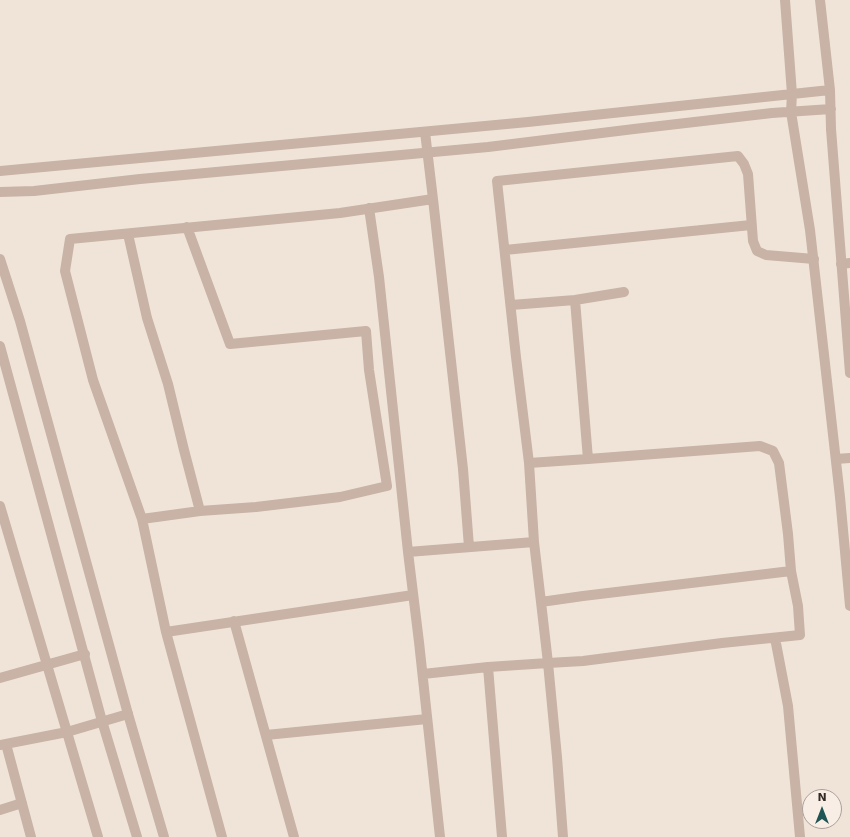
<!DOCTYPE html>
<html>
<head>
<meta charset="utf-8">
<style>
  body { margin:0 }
  #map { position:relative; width:850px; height:837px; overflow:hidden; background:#f0e4d9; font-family:"DejaVu Sans",sans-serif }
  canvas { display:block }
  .north { position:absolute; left:802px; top:789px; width:40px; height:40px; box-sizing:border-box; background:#f8eee5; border:1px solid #aaa099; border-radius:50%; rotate:0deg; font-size:11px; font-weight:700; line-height:16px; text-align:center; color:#342a26 }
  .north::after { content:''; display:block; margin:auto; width:14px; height:18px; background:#1e5453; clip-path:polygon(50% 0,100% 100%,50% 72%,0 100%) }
</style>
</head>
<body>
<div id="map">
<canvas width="850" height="837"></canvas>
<div class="north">N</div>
</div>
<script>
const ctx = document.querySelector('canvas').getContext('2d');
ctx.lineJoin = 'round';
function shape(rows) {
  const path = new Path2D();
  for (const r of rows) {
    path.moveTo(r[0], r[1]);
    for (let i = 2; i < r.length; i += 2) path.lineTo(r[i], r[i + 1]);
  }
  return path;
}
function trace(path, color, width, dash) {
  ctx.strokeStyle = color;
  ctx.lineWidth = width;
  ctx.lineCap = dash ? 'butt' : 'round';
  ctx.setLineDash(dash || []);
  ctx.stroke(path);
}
trace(shape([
  [433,199,463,469,469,547],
  [369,208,379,277,408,552,419,642,440,837],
  [128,234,147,318,168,384,184,450,200,511,256,507,340,497,387,486,369,370,366,331,230,344,187,227],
  [505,250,751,225],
  [841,264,850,263],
  [575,300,588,459,760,446,773,451,779,463,788,534,791,571],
  [511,305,575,300,624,292],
  [836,459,850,458],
  [529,463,588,459],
  [0,506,98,837],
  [142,519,200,511],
  [534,542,541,602],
  [408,552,534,542,529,463,516,357,497,181,738,156,744,164,748,174,753,241,757,251,766,255,814,259],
  [413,595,166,632,142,519,93,380,65,271,70,239,340,213,433,199,425,132],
  [234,621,294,837],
  [166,632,222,837],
  [775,638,788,706,800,837],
  [488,667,502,837],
  [423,674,488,667,548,663,583,661,722,643,800,635,798,606,791,571,583,596,541,602,548,663,557,757,563,837],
  [0,678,85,654],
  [266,735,427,719],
  [6,744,31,837],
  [0,745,67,732,128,714],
  [0,810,22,803]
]), '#c8b3a6', 10);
trace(shape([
  [785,0,792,94,791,112,810,230,840,497,850,606],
  [820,0,830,90,831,129,850,373],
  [0,171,528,122,830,90],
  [0,192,34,191,140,179,488,147,634,129,772,113,831,109],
  [0,259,20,321,128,714,164,837],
  [0,346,102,721,137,837]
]), '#c8b3a6', 10);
</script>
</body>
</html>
